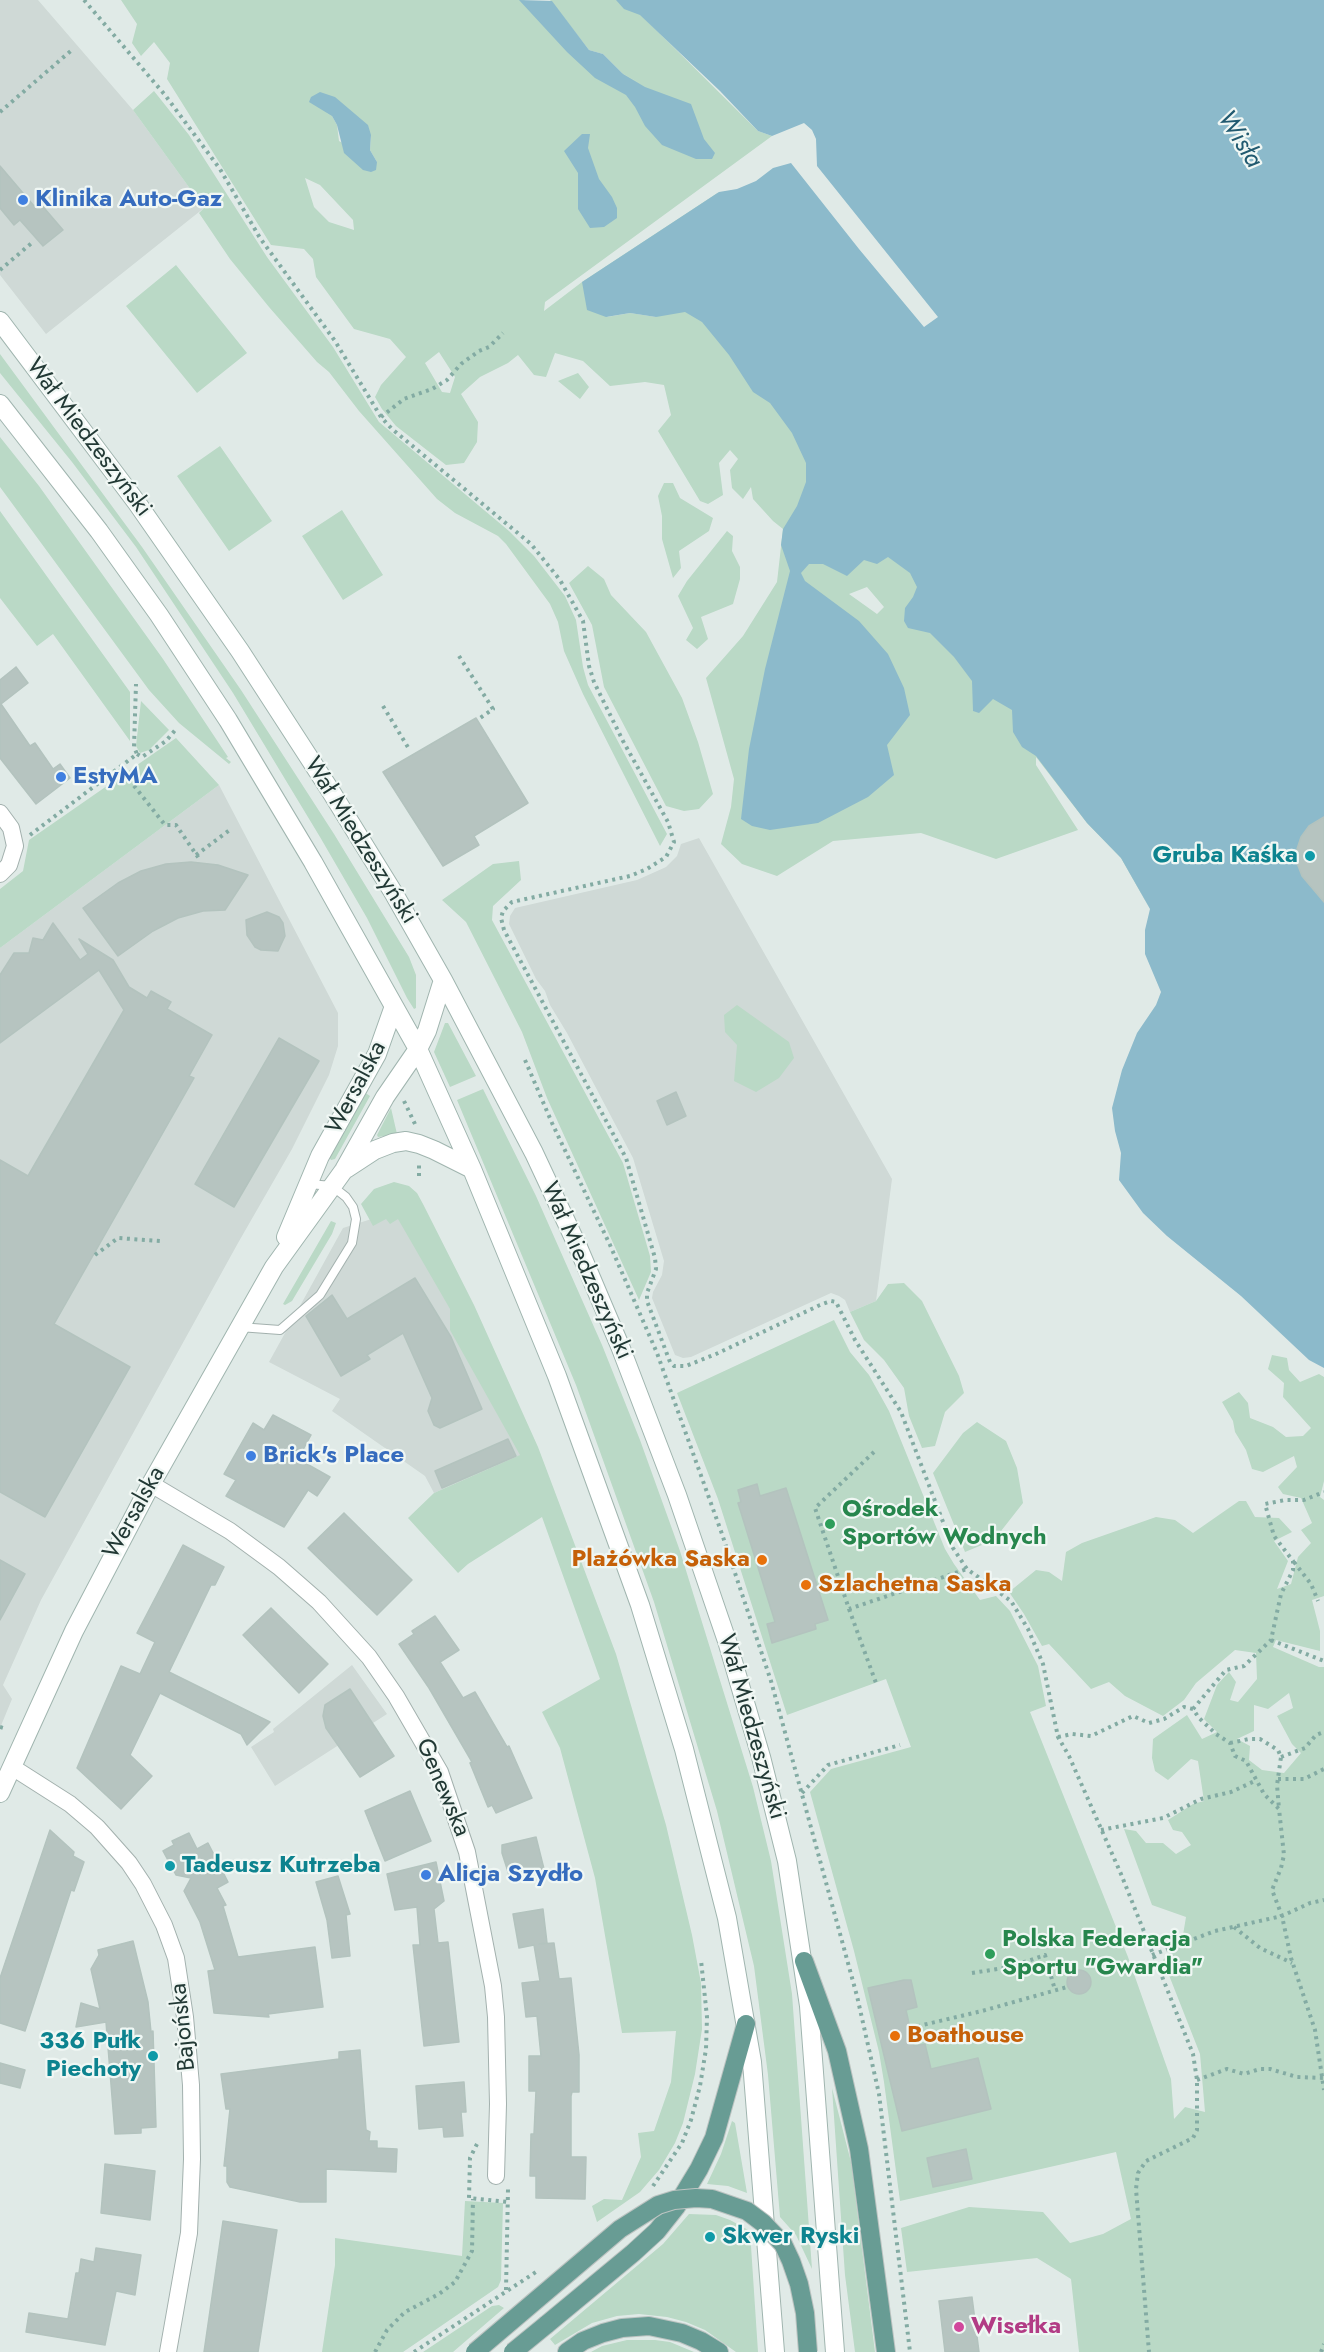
<!DOCTYPE html>
<html>
<head>
<meta charset="utf-8">
<style>
  body { margin:0 }
  canvas { display:block; background:#e0eae7 }
</style>
</head>
<body>
<canvas width="1324" height="2352"></canvas>
<script>
const ctx = document.querySelector('canvas').getContext('2d');
ctx.lineJoin = 'round';
function paint(path, color) {
  ctx.fillStyle = color;
  ctx.fill(path, 'evenodd');
}
function shape(rows) {
  const path = new Path2D();
  for (const r of rows) {
    if (r.length === 3) {
      path.moveTo(r[0] + r[2], r[1]);
      path.arc(r[0], r[1], r[2], 0, 2 * Math.PI);
      continue;
    }
    path.moveTo(r[0], r[1]);
    for (let i = 2; i < r.length; i += 2) path.lineTo(r[i], r[i + 1]);
  }
  return path;
}
function trace(path, color, width, dash) {
  ctx.strokeStyle = color;
  ctx.lineWidth = width;
  ctx.lineCap = dash ? 'butt' : 'round';
  ctx.setLineDash(dash || []);
  ctx.stroke(path);
}
function drawText(font, color, halo, rows, align = 'center') {
  ctx.font = font + ' Jost,sans-serif';
  ctx.lineWidth = 4.5;
  ctx.setLineDash([]);
  ctx.textBaseline = 'middle';
  ctx.strokeStyle = halo;
  ctx.fillStyle = color;
  for (const [text, x, y, turn = 0] of rows) {
    ctx.save();
    ctx.translate(x, y);
    ctx.rotate((+turn || 0) * Math.PI / 180);
    ctx.textAlign = isNaN(turn) ? turn : align;
    if (halo) ctx.strokeText(text, 0, 0);
    ctx.fillText(text, 0, 0);
    ctx.restore();
  }
}
paint(shape([
  [0,0,38,0,133,110,204,208,46,334,0,275],
  [219,785,338,1013,338,1046,329,1075,292,1149,238,1243,41,1600,3,1685,12,1699,0,1728,0,948],
  [699,838,892,1179,876,1301,850,1312,845,1300,839,1296,831,1293,691,1357,683,1358,675,1355,652,1298,653,1292,662,1275,664,1261,633,1158,567,1033,550,1005,545,991,536,979,509,924,510,916,515,908,637,880,655,872,666,867,677,856,681,844],
  [397,1211,466,1330,521,1455,434,1493,425,1476,332,1411,340,1399,269,1362,343,1228],
  [352,1665,387,1714,275,1786,251,1747,274,1732,273,1729]
]), '#cfd9d6');
paint(shape([
  [121,0,524,0,558,38,645,86,623,74,603,54,589,50,550,0,626,0,758,131,772,136,545,302,544,311,582,282,719,192,607,317,630,313,656,317,677,296,734,339,955,620,1094,806,1150,909,1121,858,1087,823,1036,757,1036,765,1078,830,996,859,921,833,833,841,777,876,742,864,721,844,731,807,734,779,706,678,743,636,777,582,783,529,773,521,753,499,751,487,743,499,732,488,730,470,738,459,730,450,719,463,723,495,708,504,700,501,658,431,671,415,664,385,645,382,610,386,583,361,555,353,546,377,534,375,518,355,508,363,480,377,461,394,478,422,477,442,464,463,446,465,396,426,382,409,375,397,381,385,406,357,390,339,354,329,316,277,313,259,304,249,271,245,167,79,170,63,154,42,141,56,132,43,137,24],
  [326,113,371,135,370,150,377,162,339,141,337,125,332,116],
  [305,178,320,185,353,220,354,230,329,222,314,207],
  [439,352,455,377,450,393,442,392,425,363],
  [867,587,884,607,877,614,849,594],
  [154,91,189,135,267,257,333,347,379,422,509,531,534,556,565,596,576,620,583,667,588,685,667,834,660,846,583,694,564,651,558,622,550,604,506,544,498,536,455,513,437,499,359,411,329,372,317,362,269,307,230,259,199,213,204,208,133,110],
  [176,265,247,353,197,393,126,306],
  [0,354,142,547,241,690,334,834,409,957,416,975,416,1008,414,1009,407,998,367,918,320,837,233,693,136,547,72,462,0,373],
  [578,373,589,387,580,399,558,381],
  [0,437,39,486,163,659,228,757,226,758,231,762,229,764,179,723,149,690,0,487],
  [220,446,272,521,229,551,177,476],
  [664,483,673,483,680,498,713,518,709,531,679,551,681,568,673,578,662,539,662,516,658,496],
  [342,510,383,575,343,600,302,536],
  [0,511,130,692,130,741,53,634,37,646,0,598],
  [727,531,733,536,732,551,740,567,740,579,733,604,701,617,708,639,697,649,686,640,693,628,678,596,687,581],
  [588,566,604,579,611,595,646,632,682,698,698,742,713,794,699,809,684,811,666,806,604,687,592,625,569,583],
  [141,701,169,730,149,750,140,753,136,746],
  [176,738,219,785,0,948,0,889,23,871,29,840],
  [519,861,521,880,493,906,492,920,623,1163,650,1256,651,1272,639,1300,547,1098,522,1032,466,922,442,900,493,864],
  [737,1005,789,1042,794,1058,779,1078,756,1092,734,1081,737,1045,725,1032,724,1015],
  [445,1023,448,1023,476,1076,450,1087,434,1052],
  [483,1089,536,1196,602,1345,640,1440,680,1551,753,1787,771,1861,792,1994,812,2269,796,2235,780,2217,768,2075,754,1966,717,1811,654,1602,576,1385,457,1100],
  [364,1092,370,1096,335,1159,331,1160,329,1157],
  [391,1108,397,1134,378,1137,377,1135],
  [394,1182,409,1186,417,1193,423,1204,474,1305,538,1447,616,1654,666,1825,692,1935,701,1983,702,2029,695,2074,683,2123,675,2143,659,2170,640,2192,597,2222,592,2206,604,2199,622,2200,641,2157,638,2133,654,2131,671,2082,676,2031,622,2033,595,1878,560,1748,542,1712,600,1679,542,1517,468,1564,458,1573,408,1518,434,1493,520,1455,450,1330,450,1309,398,1219,390,1224,386,1219,373,1226,361,1204,374,1189],
  [331,1221,336,1223,332,1234,292,1301,285,1305,283,1304],
  [904,1283,922,1301,959,1376,964,1393,945,1412,935,1446,922,1448,909,1416,904,1388,884,1360,864,1340,850,1312,876,1301,888,1284],
  [834,1320,850,1352,869,1375,889,1411,945,1549,954,1564,980,1600,996,1596,1010,1611,1038,1666,1046,1706,1030,1712,1128,1957,1171,2079,1174,2119,1185,2107,1205,2112,1200,2054,1163,1960,1182,1941,1186,1917,1152,1905,1124,1829,1136,1831,1146,1843,1163,1843,1176,1854,1191,1845,1182,1832,1173,1830,1168,1820,1193,1804,1204,1801,1198,1761,1191,1759,1168,1780,1155,1771,1152,1758,1153,1739,1187,1715,1202,1739,1217,1732,1204,1719,1217,1685,1229,1672,1236,1682,1230,1700,1238,1702,1257,1679,1256,1653,1235,1650,1196,1683,1184,1700,1163,1716,1125,1696,1109,1682,1091,1689,1049,1644,1042,1646,1024,1614,1009,1592,1036,1570,1049,1572,1062,1581,1066,1552,1082,1543,1156,1517,1175,1520,1193,1533,1239,1501,1246,1501,1255,1517,1279,1518,1292,1532,1274,1541,1288,1561,1277,1589,1291,1584,1298,1557,1311,1543,1301,1530,1312,1523,1301,1498,1283,1494,1278,1487,1297,1467,1294,1456,1263,1472,1252,1469,1246,1450,1235,1432,1233,1421,1222,1402,1239,1392,1248,1403,1250,1418,1273,1427,1286,1437,1303,1436,1311,1428,1283,1397,1284,1383,1268,1369,1272,1355,1287,1358,1289,1370,1300,1382,1319,1374,1324,1377,1324,1481,1320,1497,1324,1500,1324,1596,1312,1600,1320,1631,1320,1651,1276,1640,1273,1647,1319,1667,1324,1667,1324,2352,1079,2352,1071,2279,1037,2258,907,2272,901,2228,969,2207,1043,2212,1070,2243,1103,2234,1131,2219,1116,2152,900,2201,884,2082,879,2052,854,1951,810,1792,831,1769,911,1747,886,1679,787,1715,718,1499,677,1393],
  [1289,1693,1293,1708,1277,1716,1292,1744,1301,1753,1284,1773,1262,1770,1249,1760,1250,1746,1237,1739,1254,1731,1254,1705,1268,1709],
  [977,1422,1006,1441,1017,1468,1023,1503,994,1540,965,1552,933,1473,963,1433],
  [832,2088,851,2162,875,2352,855,2352,845,2275],
  [732,2121,735,2123,747,2193,728,2186,707,2184,721,2154],
  [465,2201,503,2203,501,2280,498,2287,403,2352,322,2352,335,2265,335,2238,462,2256],
  [689,2214,716,2215,730,2220,750,2231,758,2352,736,2352,705,2330,686,2322,667,2317,639,2314,617,2316,592,2323,555,2345,550,2339,663,2244],
  [499,2305,504,2308,453,2352,423,2352,492,2306],
  [627,2340,655,2340,670,2342,694,2352,591,2352,602,2346]
]), '#bad9c6');
paint(shape([
  [519,0,552,1,589,50,603,54,623,74,645,87,691,104,704,139,715,153,712,159,696,159,662,145,645,126,635,107,626,95,595,78,567,52],
  [616,0,1324,0,1324,1368,1309,1360,1241,1296,1167,1236,1143,1213,1119,1180,1121,1153,1115,1131,1112,1108,1122,1070,1137,1033,1156,1005,1161,992,1145,954,1145,930,1150,909,1121,858,1087,823,1036,756,1022,747,1013,732,1012,710,993,699,979,713,973,711,972,681,954,657,930,633,908,628,904,621,905,608,913,597,917,587,910,573,888,557,877,564,864,560,847,576,823,564,809,564,801,573,805,581,859,621,888,654,904,688,910,715,887,745,894,775,868,797,818,823,770,830,752,826,741,819,749,749,765,669,790,571,781,545,783,529,797,506,806,482,806,463,792,433,770,403,753,392,729,355,702,322,685,312,656,317,630,313,606,317,587,310,582,282,719,192,737,189,756,181,773,168,791,163,859,249,924,327,938,317,817,166,816,139,812,130,804,123,772,136,758,131,720,91,640,15,624,9],
  [320,92,335,97,368,125,371,135,370,150,377,162,376,170,371,172,363,170,344,153,337,125,332,116,309,102,311,97],
  [582,134,590,134,588,148,599,179,612,197,617,208,617,218,604,227,590,228,578,209,578,173,564,151]
]), '#8cbacb');
const building = shape([
  [0,166,34,206,39,202,63,230,43,246,20,220,14,225,0,208,0,166],
  [16,667,28,683,1,704,30,746,35,743,53,769,60,764,70,778,36,804,0,758,0,680,16,667],
  [476,718,528,803,474,836,479,845,443,866,383,772,476,718],
  [1324,817,1324,902,1302,876,1297,863,1297,849,1301,837,1309,826,1324,817],
  [191,862,218,865,248,875,225,910,203,911,178,918,153,931,118,956,83,908,118,883,141,871,166,864,191,862],
  [267,912,279,917,283,923,285,936,278,951,261,950,255,947,247,935,246,920,267,912],
  [53,923,80,960,88,954,79,939,113,960,129,987,147,998,151,991,171,1002,167,1009,212,1035,189,1076,194,1078,54,1324,130,1367,45,1517,0,1492,0,1160,28,1176,124,1010,99,970,0,1043,0,975,14,953,29,953,33,938,43,940,53,923],
  [279,1038,319,1061,234,1207,195,1184,279,1038],
  [676,1092,686,1116,667,1125,657,1101,676,1092],
  [415,1278,451,1337,482,1409,440,1428,434,1425,428,1411,432,1398,403,1333,367,1355,370,1359,341,1376,306,1316,332,1295,347,1319,415,1278],
  [273,1415,311,1435,298,1459,330,1477,317,1496,308,1490,284,1527,226,1496,236,1480,224,1474,253,1423,264,1430,273,1415],
  [508,1439,516,1456,442,1488,435,1471,508,1439],
  [757,1484,760,1496,786,1488,828,1620,815,1624,816,1629,772,1643,767,1624,775,1622,738,1503,741,1502,738,1490,757,1484],
  [344,1513,412,1580,377,1615,308,1548,344,1513],
  [183,1545,224,1567,215,1585,211,1585,169,1672,270,1722,247,1745,241,1734,160,1693,130,1755,152,1776,121,1809,77,1768,121,1666,140,1674,155,1642,137,1633,183,1545],
  [0,1560,25,1574,0,1620,0,1560],
  [271,1608,328,1664,299,1693,243,1635,271,1608],
  [435,1616,459,1650,440,1662,463,1698,475,1692,507,1747,509,1746,532,1798,496,1813,492,1805,488,1807,470,1763,472,1762,429,1688,399,1644,414,1634,412,1631,435,1616],
  [350,1689,394,1756,360,1777,326,1728,323,1716,325,1705,350,1689],
  [410,1791,431,1841,385,1861,365,1811,410,1791],
  [50,1830,74,1852,73,1856,84,1862,74,1891,71,1890,25,2031,0,2023,0,1978,50,1830],
  [189,1833,197,1849,208,1843,228,1882,217,1888,226,1905,223,1906,238,1957,315,1947,323,2007,268,2014,269,2017,214,2013,208,1971,215,1970,200,1922,184,1891,191,1878,176,1875,163,1851,174,1845,172,1841,189,1833],
  [536,1837,544,1869,510,1878,502,1853,502,1845,536,1837],
  [436,1862,444,1901,434,1909,438,1943,448,1942,459,2042,424,2046,413,1945,420,1945,417,1907,395,1910,387,1874,436,1862],
  [338,1876,350,1914,346,1915,350,1956,332,1958,327,1920,316,1882,338,1876],
  [543,1909,547,1943,539,1944,554,1943,559,1979,571,1978,579,2055,579,2092,572,2092,571,2096,571,2157,586,2157,585,2199,536,2198,536,2176,530,2176,531,2134,534,2134,536,2091,529,2091,529,2056,541,2056,537,2016,526,2017,522,1983,540,1981,534,1945,519,1948,513,1914,543,1909],
  [133,1941,148,2002,151,2032,153,2031,156,2127,141,2128,141,2133,115,2134,106,2022,76,2027,81,2003,100,2009,91,1969,99,1955,98,1950,133,1941],
  [1079,1982,12],
  [904,1980,911,1980,917,2007,906,2010,914,2046,925,2044,931,2069,978,2058,991,2109,902,2131,868,1988,904,1980],
  [360,2050,366,2130,370,2132,369,2141,377,2141,377,2148,397,2149,396,2172,326,2169,326,2202,300,2202,230,2187,227,2182,227,2166,224,2166,230,2109,226,2109,221,2074,339,2059,339,2052,360,2050],
  [0,2063,25,2070,20,2088,0,2083,0,2063],
  [464,2082,466,2112,461,2112,463,2136,444,2137,443,2127,419,2129,416,2086,464,2082],
  [966,2149,972,2179,933,2187,927,2158,966,2149],
  [105,2164,155,2171,150,2220,101,2213,105,2164],
  [223,2221,277,2230,258,2352,204,2352,223,2221],
  [96,2248,141,2255,135,2295,116,2291,105,2345,26,2332,29,2313,68,2319,76,2273,79,2273,81,2259,94,2262,96,2248],
  [972,2297,979,2352,945,2352,939,2301,972,2297]
]);
paint(building, '#b6c4c0');
trace(building, '#b3c3be', 1.5);
const lane = shape([
  [239,1327,280,1330,320,1295,352,1243,356,1219,353,1207,346,1197,332,1186,309,1184]
]);
const street = shape([
  [0,813,11,828,15,846,9,865,0,874],
  [151,1484,230,1531,279,1567,319,1602,369,1657,396,1696,440,1772,467,1852,493,1986,496,2017,498,2104,496,2176],
  [12,1767,70,1804,97,1827,129,1863,143,1884,164,1925,176,1958,185,2017,191,2085,192,2159,189,2233,168,2352]
]);
const secondary = shape([
  [0,321,137,503,240,651,330,790,393,892,443,980,534,1153,578,1247,620,1346,677,1495,727,1641,761,1757,787,1861,809,2006,835,2352],
  [0,404,99,531,159,615,228,720,313,862,418,1049,472,1169,557,1376,640,1605,684,1749,727,1918,752,2062,775,2352],
  [346,1169,375,1150,393,1143,406,1141,419,1144,434,1150,472,1169],
  [286,1237,320,1156,377,1054,394,1006],
  [0,1793,74,1631,151,1484,274,1267,344,1170,385,1097,418,1049,427,1031,443,980]
]);
const primary = shape([
  [804,1961,837,2051,859,2149,886,2352],
  [546,2325,633,2253,657,2231,676,2207,699,2169,714,2138,746,2024],
  [567,2352,583,2341,603,2333,622,2328,649,2326,682,2333,701,2341,719,2352]
]);
trace(lane, '#a3b1ae', 10);
trace(street, '#a3b1ae', 18);
trace(secondary, '#a0b5af', 20);
trace(primary, '#bdc4c2', 20);
trace(shape([
  [84,0,165,95,220,169,260,238,335,341,381,417,392,429,531,544,560,580,583,621,589,666,594,682,623,741,668,822,674,842,666,857,647,869,630,876,512,902,503,911,501,918,504,930,626,1158,655,1258,656,1269,647,1293,647,1301,670,1362,674,1366,686,1366,716,1354,820,1305,831,1301,836,1302,855,1340,901,1412,953,1548,967,1569,1011,1601,1028,1629,1043,1664,1058,1737,1069,1756,1121,1874,1193,2054,1197,2080,1197,2130,1193,2138,1146,2161,1138,2173,1136,2189,1149,2352],
  [0,112,73,49],
  [0,270,34,241],
  [381,417,404,399,432,389,447,380,461,364,479,351,489,347,503,333],
  [459,656,493,709,480,718],
  [383,706,409,749],
  [137,754,142,757,166,741,177,728],
  [120,768,165,825,176,825,200,860],
  [30,835,137,754,134,747,136,684],
  [196,855,231,829],
  [525,1060,552,1123,610,1245,657,1353,722,1534,771,1681,857,1996,879,2094,910,2352],
  [404,1101,415,1124],
  [419,1176,419,1164],
  [95,1255,118,1238,160,1241],
  [874,1452,815,1508,849,1609,967,1569],
  [1294,1562,1311,1584,1318,1601],
  [849,1609,876,1683],
  [1271,1640,1324,1661],
  [1193,1709,1226,1670,1244,1666,1271,1640,1281,1594,1293,1570,1293,1561,1274,1536,1265,1504,1285,1500,1304,1500,1324,1492],
  [0,1727,7,1729],
  [1058,1737,1072,1734,1091,1736,1133,1716,1149,1723,1164,1719,1184,1707,1193,1709,1199,1718,1216,1734,1230,1743,1235,1756,1246,1761,1264,1794,1279,1809,1284,1855,1281,1868,1272,1890,1282,1916,1291,1958,1315,2030,1324,2090],
  [1230,1743,1249,1739,1260,1739,1278,1750,1281,1757,1277,1785,1279,1809],
  [1281,1757,1305,1748,1316,1735,1324,1732],
  [1278,1779,1304,1779,1324,1769],
  [802,1793,828,1765,900,1745],
  [1101,1830,1163,1818,1201,1799,1231,1792,1257,1780],
  [1234,1927,1260,1948,1292,1963],
  [1152,1955,1215,1931,1282,1916,1310,1903,1324,1900],
  [972,1973,1010,1967,1045,1955,1055,1990],
  [910,2028,982,2011,1067,1987],
  [1197,2080,1227,2069,1244,2074,1260,2069,1270,2069,1297,2077,1324,2078],
  [477,2144,470,2158,469,2198,508,2202],
  [653,2186,682,2143,691,2120,700,2086,706,2049,707,2017,701,1960],
  [506,2290,508,2189],
  [375,2352,387,2330,405,2312,439,2294,455,2282,472,2251,473,2199],
  [414,2352,539,2270],
  [1321,2352,1324,2344]
]), '#83aba3', 4, [3, 4.5]);
trace(lane, '#fff', 8);
trace(street, '#fff', 16);
trace(secondary, '#fff', 18);
trace(primary, '#689c94', 18);
const primaryBridge = shape([
  [475,2352,620,2229,658,2205,674,2200,696,2198,712,2199,747,2211,763,2223,783,2244,791,2261,799,2284,805,2313,808,2352],
  [513,2352,546,2325]
]);
trace(primaryBridge, '#bdc4c2', 20, []);
trace(primaryBridge, '#689c94', 18);
for (const [x, y, r, color] of [
  [23,200,6,"#3f7fe0"],
  [61,777,6,"#3f7fe0"],
  [1310,856,6,"#0f9aa8"],
  [251,1456,6,"#3f7fe0"],
  [830,1524,6,"#2e9e5b"],
  [762,1560,6,"#e8710a"],
  [806,1585,6,"#e8710a"],
  [170,1866,6,"#0f9aa8"],
  [426,1875,6,"#3f7fe0"],
  [990,1954,6,"#2e9e5b"],
  [895,2036,6,"#e8710a"],
  [153,2056,6,"#0f9aa8"],
  [710,2237,6,"#0f9aa8"],
  [959,2327,6,"#d1479c"]
]) {
  const dot = new Path2D();
  dot.arc(x, y, r, 0, 2 * Math.PI);
  ctx.fillStyle = color;
  ctx.fill(dot);
  trace(dot, '#f0f7f4', 2);
}
drawText('bold 24px', '#366cbe', '#f0f7f4', [
  ["Klinika Auto-Gaz",35,200],
  ["EstyMA",73,777],
  ["Brick's Place",263,1456],
  ["Alicja Szydło",438,1875]
], 'left');
drawText('24px', '#223935', '#f0f7f4', [
  ["Wał Miedzeszyński",88,438,53],
  ["Wał Miedzeszyński",360,841,58],
  ["Wersalska",357,1088,-62],
  ["Wał Miedzeszyński",586,1271,66],
  ["Wersalska",135,1513,-61],
  ["Wał Miedzeszyński",751,1727,74],
  ["Genewska",442,1788,67],
  ["Bajońska",184,2027,-96]
]);
drawText('bold 24px', '#0d838f', '#f0f7f4', [
  ["Gruba Kaśka",1298,856],
  ["Tadeusz Kutrzeba",182,1866,"left"],
  ["336 Pułk",141,2042],
  ["Piechoty",141,2070],
  ["Skwer Ryski",722,2237,"left"]
], 'right');
drawText('bold 24px', '#27864d', '#f0f7f4', [
  ["Ośrodek",842,1510],
  ["Sportów Wodnych",842,1538],
  ["Polska Federacja",1002,1940],
  ["Sportu \"Gwardia\"",1002,1968]
], 'left');
drawText('bold 24px', '#c56008', '#f0f7f4', [
  ["Plażówka Saska",750,1560,"right"],
  ["Szlachetna Saska",818,1585],
  ["Boathouse",907,2036]
], 'left');
drawText('bold 24px', '#b23c85', '#f0f7f4', [
  ["Wisełka",971,2327]
], 'left');
drawText('italic 26px', '#215a70', '#f0f7f4', [
  ["Wisła",1239,140,58]
]);
</script>
</body>
</html>
